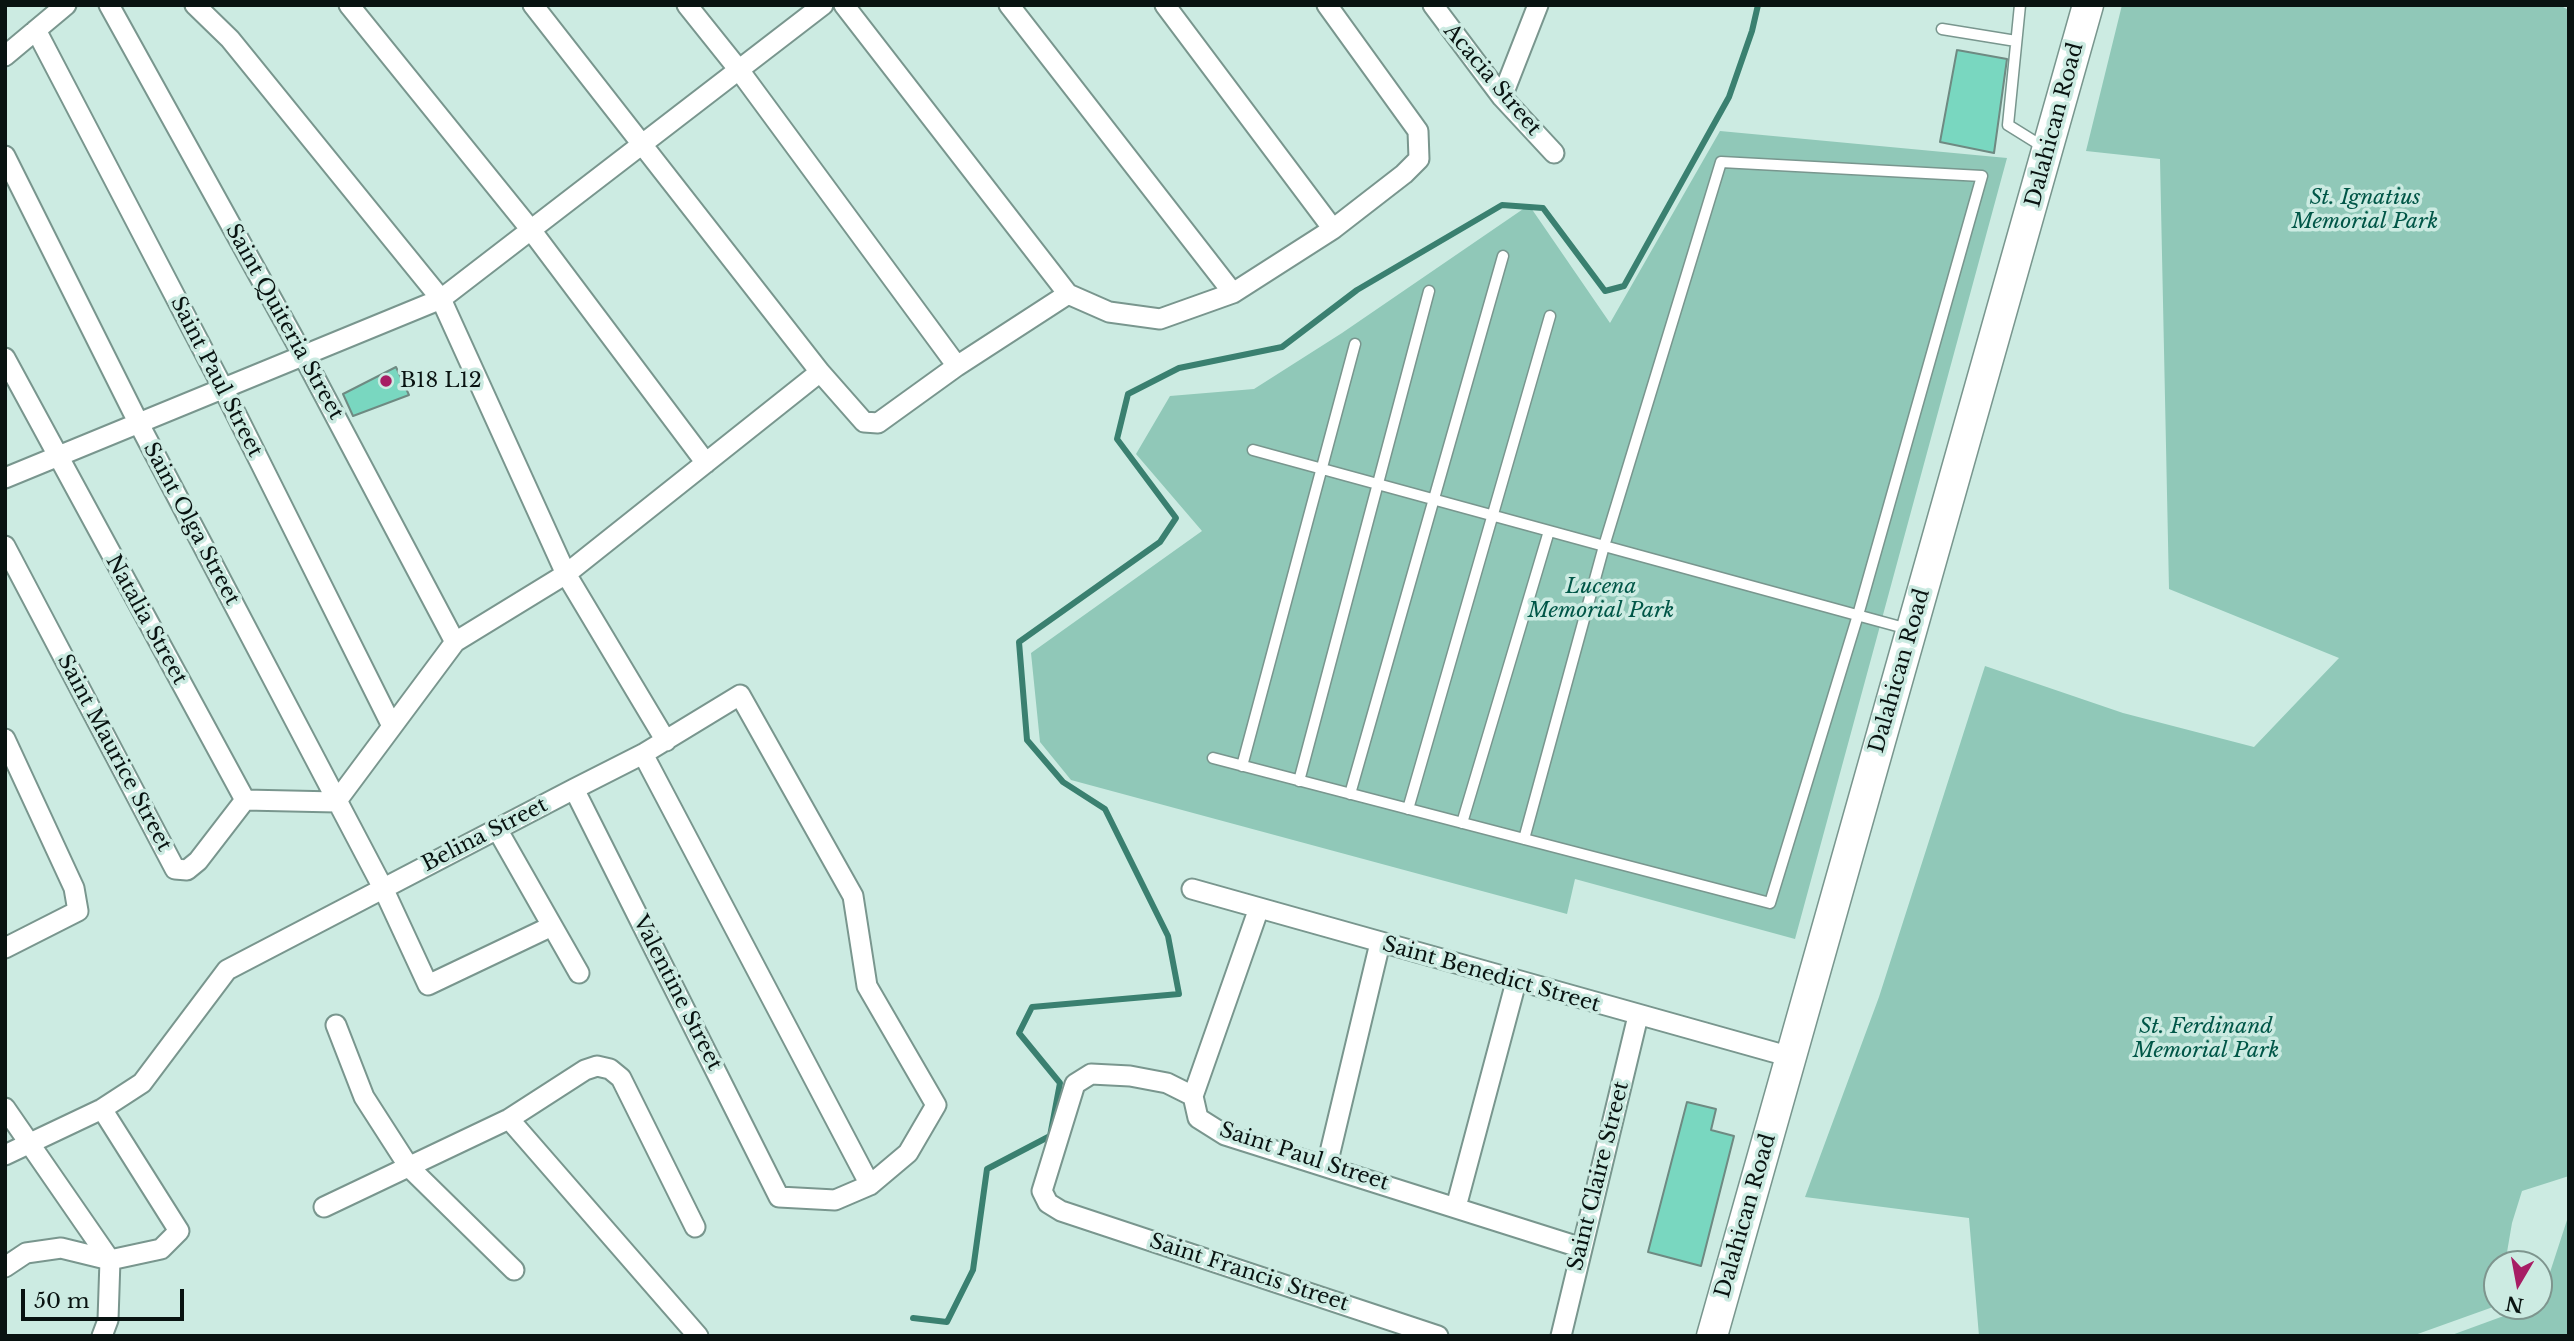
<!DOCTYPE html>
<html>
<head>
<meta charset="utf-8">
<style>
  body { margin:0 }
  #map { position:relative; width:2574px; height:1341px; overflow:hidden; background:#ccebe2; font-family:"Libre Baskerville",serif }
  canvas { display:block }
  .frame { position:absolute; inset:0; border:7px solid #091311; pointer-events:none }
  .north { position:absolute; left:2483px; top:1250px; width:70px; height:70px; box-sizing:border-box; background:#ccebe2; border:2px solid #7e958e; border-radius:50%; rotate:190deg; font-size:19px; font-weight:700; line-height:28px; text-align:center; color:#091311 }
  .north::after { content:''; display:block; margin:auto; width:24px; height:32px; background:#a71d64; clip-path:polygon(50% 0,100% 100%,50% 72%,0 100%) }
  .scale { position:absolute; left:21px; top:1289px; width:163px; height:32px; box-sizing:border-box; border:4px solid #091311; border-top:0; padding-left:9px; font-size:21px; line-height:24px; white-space:nowrap; color:#091311; -webkit-text-stroke:5px #ccebe2; paint-order:stroke }
</style>
</head>
<body>
<div id="map">
<canvas width="2574" height="1341"></canvas>
<div class="frame"></div>
<div class="north">N</div>
<div class="scale">50 m</div>
</div>
<script>
const ctx = document.querySelector('canvas').getContext('2d');
ctx.lineJoin = 'round';
function paint(path, color) {
  ctx.fillStyle = color;
  ctx.fill(path, 'evenodd');
}
function shape(rows) {
  const path = new Path2D();
  for (const r of rows) {
    path.moveTo(r[0], r[1]);
    for (let i = 2; i < r.length; i += 2) path.lineTo(r[i], r[i + 1]);
  }
  return path;
}
function trace(path, color, width, dash) {
  ctx.strokeStyle = color;
  ctx.lineWidth = width;
  ctx.lineCap = dash ? 'butt' : 'round';
  ctx.setLineDash(dash || []);
  ctx.stroke(path);
}
function drawText(font, color, halo, rows, align = 'center') {
  ctx.font = font + ' "Libre Baskerville",serif';
  ctx.lineWidth = 7;
  ctx.setLineDash([]);
  ctx.textBaseline = 'middle';
  ctx.strokeStyle = halo;
  ctx.fillStyle = color;
  for (const [text, x, y, turn = 0] of rows) {
    ctx.save();
    ctx.translate(x, y);
    ctx.rotate((+turn || 0) * Math.PI / 180);
    ctx.textAlign = isNaN(turn) ? turn : align;
    if (halo) ctx.strokeText(text, 0, 0);
    ctx.fillText(text, 0, 0);
    ctx.restore();
  }
}
paint(shape([
  [2122,5,2559,5,2569,10,2569,1176,2522,1191,2512,1223,2505,1264,2497,1264,2497,1297,2493,1307,2412,1336,1979,1336,1969,1218,1805,1197,1879,997,1985,666,2123,713,2254,747,2339,658,2169,589,2160,159,2086,151],
  [1720,131,2007,158,1795,939,1575,879,1567,914,1071,780,1040,742,1031,653,1202,531,1136,454,1170,396,1254,389,1342,333,1529,205,1610,323],
  [2569,1214,2569,1336,2449,1336,2531,1306,2539,1306]
]), '#90c8b8');
trace(shape([
  [913,1318,947,1322,973,1270,987,1169,1050,1136,1060,1083,1019,1033,1032,1007,1179,994,1168,936,1105,809,1063,782,1027,740,1019,642,1160,542,1176,518,1117,439,1128,394,1179,368,1282,347,1357,290,1502,205,1543,208,1605,291,1624,286,1729,97,1752,31,1758,5]
]), '#3a8070', 6);
const building = shape([
  [1957,50,2007,59,1994,153,1940,142,1957,50],
  [396,367,409,395,353,416,343,394,396,367],
  [1687,1102,1716,1109,1711,1130,1734,1136,1701,1266,1648,1252,1687,1102]
]);
paint(building, '#79d7c0');
trace(building, '#6e8a82', 2);
const service = shape([
  [2020,5,2008,125,2045,148],
  [1942,29,2016,41],
  [1253,450,1908,629],
  [1213,758,1770,903,1858,615,1982,176,1721,162,1604,546,1524,839],
  [1242,766,1355,344],
  [1299,781,1429,291],
  [1350,794,1503,256],
  [1408,809,1550,316],
  [1462,823,1549,531]
]);
const minor = shape([
  [109,5,304,357,455,642],
  [195,5,230,39,441,299,566,574,666,741],
  [349,5,531,230,706,463],
  [533,5,820,372],
  [687,5,739,70,957,366],
  [844,5,1068,294],
  [1009,5,1233,293],
  [1165,5,1333,229],
  [1433,5,1502,97,1554,153],
  [36,30,224,390,392,726],
  [5,56,66,5],
  [1502,97,1538,5],
  [5,156,139,424,383,888,428,985,552,926],
  [5,358,245,800,336,802,455,642,566,574,820,372,864,422,878,423,957,366,1068,294,1109,312,1160,319,1233,293,1333,229,1404,174,1419,159,1418,131,1327,5],
  [5,478,441,299,823,5],
  [5,546,175,869,187,870,198,861,245,800],
  [5,739,74,888,78,911,5,948],
  [643,754,870,1185],
  [497,829,579,973],
  [1192,889,1791,1057],
  [1259,908,1193,1096,1198,1118,1225,1135,1582,1248],
  [336,1025,364,1097,409,1167,514,1270],
  [1193,1096,1167,1083,1130,1076,1091,1074,1075,1084,1042,1191,1048,1203,1061,1211,1438,1336],
  [5,1108,110,1260,108,1320,102,1336],
  [509,1119,698,1336],
  [5,1155,102,1109,142,1083,227,970,574,789,643,754,740,695,853,896,867,986,936,1105,908,1153,870,1185,835,1200,779,1197,574,789],
  [1327,1165,1380,943],
  [324,1207,509,1119,585,1070,597,1066,610,1069,621,1078,695,1227],
  [1456,1207,1516,982],
  [5,1267,26,1253,61,1248,110,1260,161,1249,179,1231,102,1109],
  [1561,1336,1638,1016]
]);
const primary = shape([
  [1712,1336,2088,5]
]);
trace(service, '#79968e', 13);
trace(minor, '#79968e', 23);
trace(primary, '#79968e', 33);
trace(service, '#fff', 10);
trace(minor, '#fff', 19);
trace(primary, '#fff', 30);
for (const [x, y, r, color] of [
  [386,381,7,"#a71d64"]
]) {
  const dot = new Path2D();
  dot.arc(x, y, r, 0, 2 * Math.PI);
  ctx.fillStyle = color;
  ctx.fill(dot);
  trace(dot, '#ccebe2', 2.5);
}
drawText('21px', '#091311', '#ccebe2', [
  ["Acacia Street",1492,80,50],
  ["Dalahican Road",2055,125,-75],
  ["Saint Quiteria Street",284,322,61],
  ["Saint Paul Street",216,377,63],
  ["Saint Olga Street",191,524,62],
  ["Natalia Street",146,620,61],
  ["Dalahican Road",1900,671,-74],
  ["Saint Maurice Street",114,753,62],
  ["Belina Street",485,835,-27],
  ["Saint Benedict Street",1491,975,16],
  ["Valentine Street",677,993,63],
  ["Saint Paul Street",1304,1157,18],
  ["Saint Claire Street",1599,1176,-76],
  ["Dalahican Road",1746,1216,-74],
  ["Saint Francis Street",1249,1273,18]
]);
drawText('italic 21px', '#005647', '#ccebe2', [
  ["St. Ignatius",2365,198],
  ["Memorial Park",2365,222],
  ["Lucena",1601,587],
  ["Memorial Park",1601,611],
  ["St. Ferdinand",2206,1027],
  ["Memorial Park",2206,1051]
]);
drawText('21px', '#091311', '#ccebe2', [
  ["B18 L12",400,381]
], 'left');
</script>
</body>
</html>
